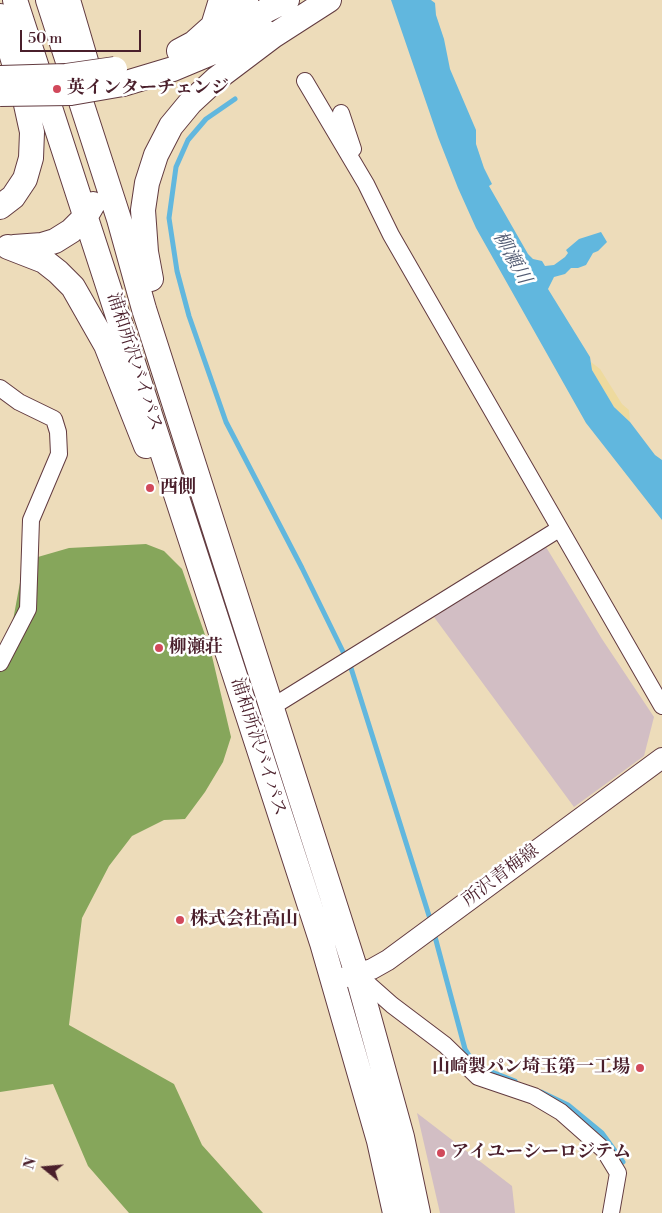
<!DOCTYPE html>
<html>
<head>
<meta charset="utf-8">
<style>
  body { margin:0 }
  #map { position:relative; width:662px; height:1213px; overflow:hidden; background:#eddcba; font-family:"Libre Bodoni",serif }
  canvas { display:block }
  .north { position:absolute; left:20px; top:1143px; width:50px; height:50px; -webkit-text-stroke:4px #fff; paint-order:stroke; rotate:287deg; font-size:14px; font-weight:700; line-height:20px; text-align:center; color:#4a1f2b }
  .north::after { content:''; display:block; margin:auto; width:18px; height:22px; background:#4a1f2b; clip-path:polygon(50% 0,100% 100%,50% 72%,0 100%) }
  .scale { position:absolute; left:20px; top:30px; width:121px; height:22px; box-sizing:border-box; border:2px solid #4a1f2b; border-top:0; padding-left:6px; font-size:15px; line-height:18px; white-space:nowrap; color:#4a1f2b; -webkit-text-stroke:4px #fff; paint-order:stroke }
</style>
</head>
<body>
<div id="map">
<canvas width="662" height="1213"></canvas>
<div class="north">N</div>
<div class="scale">50 m</div>
</div>
<script>
const ctx = document.querySelector('canvas').getContext('2d');
ctx.lineJoin = 'round';
function paint(path, color) {
  ctx.fillStyle = color;
  ctx.fill(path, 'evenodd');
}
function shape(rows) {
  const path = new Path2D();
  for (const r of rows) {
    path.moveTo(r[0], r[1]);
    for (let i = 2; i < r.length; i += 2) path.lineTo(r[i], r[i + 1]);
  }
  return path;
}
function trace(path, color, width, dash) {
  ctx.strokeStyle = color;
  ctx.lineWidth = width;
  ctx.lineCap = dash ? 'butt' : 'round';
  ctx.setLineDash(dash || []);
  ctx.stroke(path);
}
function drawText(font, color, halo, rows, align = 'center') {
  ctx.font = font + ' "Libre Bodoni","Noto Serif JP",serif';
  ctx.lineWidth = 5;
  ctx.setLineDash([]);
  ctx.textBaseline = 'middle';
  ctx.strokeStyle = halo;
  ctx.fillStyle = color;
  for (const [text, x, y, turn = 0] of rows) {
    ctx.save();
    ctx.translate(x, y);
    ctx.rotate((+turn || 0) * Math.PI / 180);
    ctx.textAlign = isNaN(turn) ? turn : align;
    if (halo) ctx.strokeText(text, 0, 0);
    ctx.fillText(text, 0, 0);
    ctx.restore();
  }
}
paint(shape([
  [546,547,602,639,654,717,644,756,574,807,434,617],
  [417,1113,512,1186,515,1213,440,1213]
]), '#d2bec4');
paint(shape([
  [146,544,164,551,182,569,211,652,231,737,223,762,205,792,185,819,164,820,132,836,109,866,82,918,69,1025,174,1084,202,1145,263,1213,129,1213,88,1166,53,1084,0,1092,0,649,11,631,24,561,69,548]
]), '#86a65b');
paint(shape([
  [591,362,600,369,622,404,629,410,630,422,614,407,602,388,592,370]
]), '#eeda9e');
paint(shape([
  [391,0,431,0,435,3,436,15,444,39,450,69,476,130,476,144,484,168,492,184,489,186,528,254,533,259,542,261,545,266,554,265,565,257,568,253,566,250,579,239,601,232,607,242,598,251,593,253,586,265,578,268,571,268,565,274,554,277,548,289,590,357,592,370,614,407,630,422,655,455,662,460,662,520,586,423,476,228,458,188,438,137]
]), '#61b7de');
trace(shape([
  [235,99,206,119,188,140,176,167,169,218,177,271,189,316,226,422,302,568,351,668,431,922],
  [434,933,465,1049,470,1057,484,1069,515,1081],
  [541,1092,568,1105,602,1133,623,1162]
]), '#61b7de', 5);
const minor = shape([
  [305,81,366,184,391,235,662,706],
  [341,113,353,149],
  [0,388,19,402,54,419,58,432,59,454,31,520,28,609,0,663],
  [272,707,559,529],
  [357,974,392,1005,445,1045,478,1077,534,1096,561,1112,604,1150,618,1173,611,1213]
]);
const major = shape([
  [333,981,372,969,388,960,662,758]
]);
const highway = shape([
  [15,0,322,943,379,1141,395,1213],
  [48,0,119,219,144,309,357,974,402,1137,418,1213],
  [68,0,88,68],
  [0,16,25,100,32,132,31,158,25,179,13,197,0,207],
  [213,26,246,0],
  [217,35,287,0],
  [179,51,194,43,213,26,221,0],
  [123,84,173,69,264,31],
  [8,247,44,261,58,272,73,287,106,345,146,446],
  [14,247,42,245,55,241,71,231,86,216,93,204],
  [151,279,146,252,143,210,147,183,156,155,171,126,190,103,216,79,273,36,329,0]
]);
trace(minor, '#623b40', 18);
trace(major, '#623b40', 22);
trace(highway, '#623b40', 26);
trace(minor, '#fff', 16);
trace(major, '#fff', 20);
trace(highway, '#fff', 24);
const highwayBridge = shape([
  [0,78,66,76,115,69],
  [0,94,71,93,123,84]
]);
trace(highwayBridge, '#623b40', 26, []);
trace(highwayBridge, '#fff', 24);
for (const [x, y, r, color] of [
  [57,89,5,"#d1495b"],
  [150,488,5,"#d1495b"],
  [159,648,5,"#d1495b"],
  [180,920,5,"#d1495b"],
  [640,1068,5,"#d1495b"],
  [441,1153,5,"#d1495b"]
]) {
  const dot = new Path2D();
  dot.arc(x, y, r, 0, 2 * Math.PI);
  ctx.fillStyle = color;
  ctx.fill(dot);
  trace(dot, '#fff', 2);
}
drawText('bold 18px', '#4a1f2b', '#fff', [
  ["英インターチェンジ",67,89],
  ["西側",160,488],
  ["柳瀬荘",169,648],
  ["株式会社高山",190,920],
  ["山崎製パン埼玉第一工場",630,1068,"right"],
  ["アイユーシーロジテム",451,1153]
], 'left');
drawText('18px', '#4a1f2b', '#fff', [
  ["浦和所沢バイパス",134,362,72],
  ["浦和所沢バイパス",258,747,72],
  ["所沢青梅線",501,876,-37]
]);
drawText('italic 19px', '#535c73', '#fff', [
  ["柳瀬川",511,258,61]
]);
</script>
</body>
</html>
